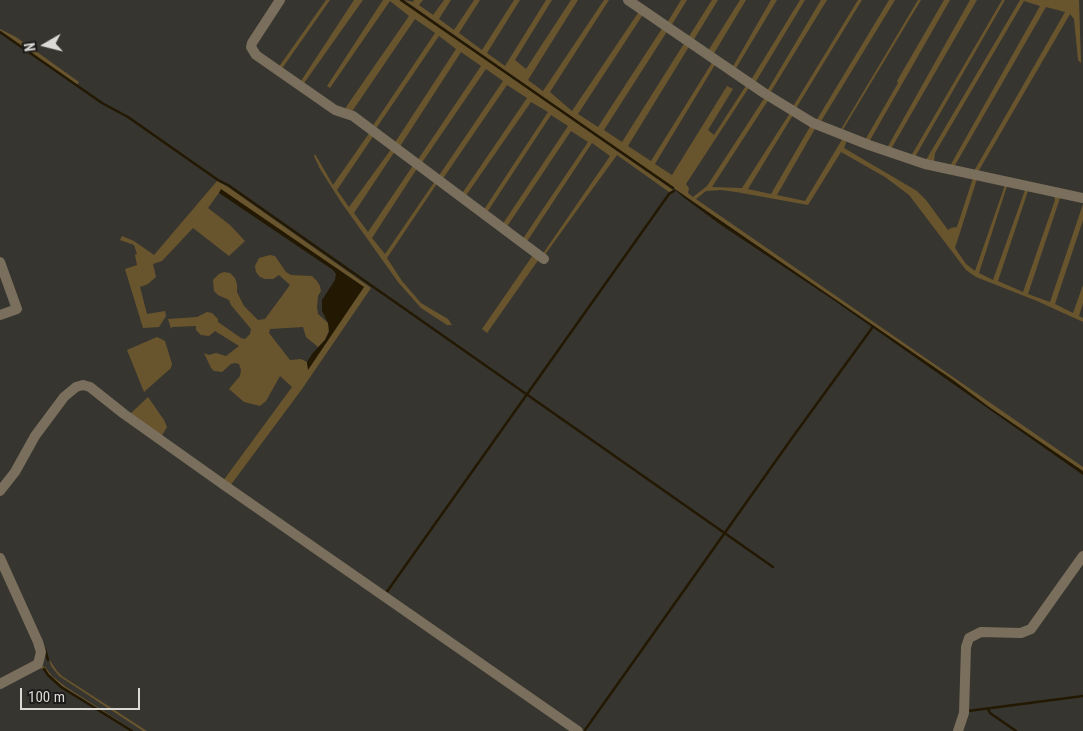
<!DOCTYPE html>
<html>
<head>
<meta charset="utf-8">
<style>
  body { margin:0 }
  #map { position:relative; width:1083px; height:731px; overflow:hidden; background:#373530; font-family:"Roboto Condensed",sans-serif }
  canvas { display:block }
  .north { position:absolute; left:20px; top:20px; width:50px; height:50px; -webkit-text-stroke:4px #1e1c1b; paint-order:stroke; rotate:262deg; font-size:14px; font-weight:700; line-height:20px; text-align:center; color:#dcdad7 }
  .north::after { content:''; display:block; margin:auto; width:18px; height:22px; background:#dcdad7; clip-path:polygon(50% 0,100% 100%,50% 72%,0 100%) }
  .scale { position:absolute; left:20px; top:688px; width:120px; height:22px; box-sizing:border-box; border:2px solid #dcdad7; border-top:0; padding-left:6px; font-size:15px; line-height:18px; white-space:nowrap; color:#dcdad7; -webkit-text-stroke:4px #1e1c1b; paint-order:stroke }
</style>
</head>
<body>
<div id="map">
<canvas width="1083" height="731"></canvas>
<div class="north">N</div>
<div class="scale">100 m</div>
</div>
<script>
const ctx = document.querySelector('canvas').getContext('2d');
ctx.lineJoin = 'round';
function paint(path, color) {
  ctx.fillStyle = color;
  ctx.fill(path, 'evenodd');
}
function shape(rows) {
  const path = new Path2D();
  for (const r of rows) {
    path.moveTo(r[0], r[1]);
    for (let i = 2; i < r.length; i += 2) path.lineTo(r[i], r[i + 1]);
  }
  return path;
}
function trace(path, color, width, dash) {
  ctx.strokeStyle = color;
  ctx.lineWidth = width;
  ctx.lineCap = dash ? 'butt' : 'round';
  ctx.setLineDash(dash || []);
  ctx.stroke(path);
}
paint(shape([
  [326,0,330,0,281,70,278,68],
  [354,0,363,0,302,86,299,84],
  [383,0,400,0,673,190,669,192,617,155,544,256,542,255,610,156,592,143,526,243,522,240,588,142,571,131,506,228,502,225,568,126,551,115,486,214,483,211,548,112,531,102,465,197,461,195,527,98,507,85,442,180,438,177,503,81,486,69,421,164,417,161,481,66,461,52,399,148,394,144,456,49,439,36,375,130,372,127,435,33,415,19,351,113,344,110,409,16,390,1,330,88,327,86],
  [404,0,413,2,414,0,423,0,419,5,433,15,444,0,451,0,439,19,454,30,474,0,480,0,459,33,482,50,514,0,520,0,487,53,505,66,546,0,552,0,515,60,526,69,571,0,578,0,528,80,543,91,604,0,609,0,550,92,572,111,640,10,644,13,578,114,598,127,663,27,668,30,604,130,622,142,685,42,690,45,628,146,651,161,713,61,716,63,655,164,672,175,727,86,733,89,708,130,714,135,747,84,750,86,686,184,689,188,688,193,693,197,707,186,765,97,769,99,712,187,742,188,790,113,793,115,748,189,771,194,811,125,816,127,777,195,805,201,843,138,847,140,844,148,917,191,926,200,948,230,951,228,957,227,973,178,1083,201,1083,203,1060,198,1028,294,1050,302,1083,204,1083,220,1055,304,1073,313,1083,285,1083,303,1079,316,1083,318,1083,322,1037,301,976,277,966,270,909,195,885,177,841,152,808,205,736,192,721,190,706,191,696,199,1083,467,1083,472,989,407,953,380,734,230],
  [977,179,1005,185,975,271,966,264,955,248],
  [1007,186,1025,190,993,280,979,273],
  [1028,191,1054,196,1055,200,1023,292,998,281],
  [681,0,687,0,671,26,667,23],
  [712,0,718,0,693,41,688,38],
  [740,0,746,0,713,55,708,51],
  [771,0,777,0,735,70,732,68],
  [800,0,805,0,755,83,751,80],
  [821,0,827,0,770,93,767,91],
  [858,0,862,0,795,110,792,108],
  [889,0,895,0,820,123,816,121],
  [918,0,921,0,842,131,840,131],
  [944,0,950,0,869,142,865,140,898,83,897,81],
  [970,0,977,0,891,149,887,148],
  [1002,0,1005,0,915,157,911,156],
  [1020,0,1079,0,1081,63,1078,60,1074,19,1070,14,978,172,974,171,1065,12,1046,7,954,167,950,166,1040,6,1024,1,935,153,934,162,926,160],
  [0,29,16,37,79,82,77,85,0,32],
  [370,132,374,135,337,190,349,207,392,148,395,151,354,213,368,232,414,164,418,167,372,238,385,254,435,181,438,182,387,258,402,281,421,303,448,319,452,325,447,325,421,308,398,282,341,202,320,169,314,156,315,154,333,185],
  [217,181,228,187,371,288,302,389,230,486,223,481,292,387,280,376,266,401,260,406,244,402,229,389,240,376,241,370,239,364,235,363,231,364,222,372,214,371,211,368,204,353,209,355,216,353,226,356,239,346,215,331,209,336,201,335,196,330,196,326,172,327,171,329,168,319,197,317,207,312,212,313,218,319,218,322,241,338,245,339,250,334,251,329,231,305,229,300,218,295,214,291,213,280,219,274,224,272,230,273,235,278,237,284,237,292,244,306,258,320,265,319,290,285,279,275,273,279,265,279,260,277,256,272,255,266,259,258,270,255,275,256,286,272,291,275,312,276,317,281,320,286,321,291,318,296,317,307,318,314,328,323,330,328,325,340,318,347,306,337,303,327,270,329,269,333,290,360,301,359,307,362,307,366,364,287,221,190,208,208,230,225,245,241,229,256,193,228,162,261,153,264,156,277,148,284,140,287,147,314,165,311,166,316,159,327,143,328,125,269,137,265,135,255,137,254,134,245,120,240,122,236,134,241,154,255],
  [533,255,539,259,487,333,482,329],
  [157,337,165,341,172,364,171,368,144,392,127,350],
  [148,397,164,420,167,427,161,437,129,415],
  [49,659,57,671,62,676,147,731,143,731,59,676,51,666],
  [41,666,45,667,52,676,66,687,135,731,62,686,48,675,45,669,38,668]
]), '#69552d');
paint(shape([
  [673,188,953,380,989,407,1083,471,1083,475,832,299,721,225,683,197],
  [221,189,364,287,308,370,307,362,312,354,325,340,329,332,328,323,322,311,322,300,335,280,336,274,333,270,219,193]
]), '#231802');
trace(shape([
  [401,0,673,188],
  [0,32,102,103,128,117,218,180,228,185,773,567],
  [386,593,669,194,674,191],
  [45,649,48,660],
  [44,669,48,675,61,687,132,731],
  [988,709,990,713,1016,731],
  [968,711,1083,696],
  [585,730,792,438,872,328]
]), '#231802', 2.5);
trace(shape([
  [280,0,252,43,251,47,256,55,335,110,353,116,544,259],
  [628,0,764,93,813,123,869,145,925,164,1083,198],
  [0,262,17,309,0,315],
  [0,491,15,472,35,436,64,397,76,387,83,385,90,387,124,414,224,485,578,731],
  [0,558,38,642,41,652,38,664,0,684],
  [958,731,964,713,966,647,969,638,981,632,1021,633,1031,629,1083,556]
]), '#796f5c', 10);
</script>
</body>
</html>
